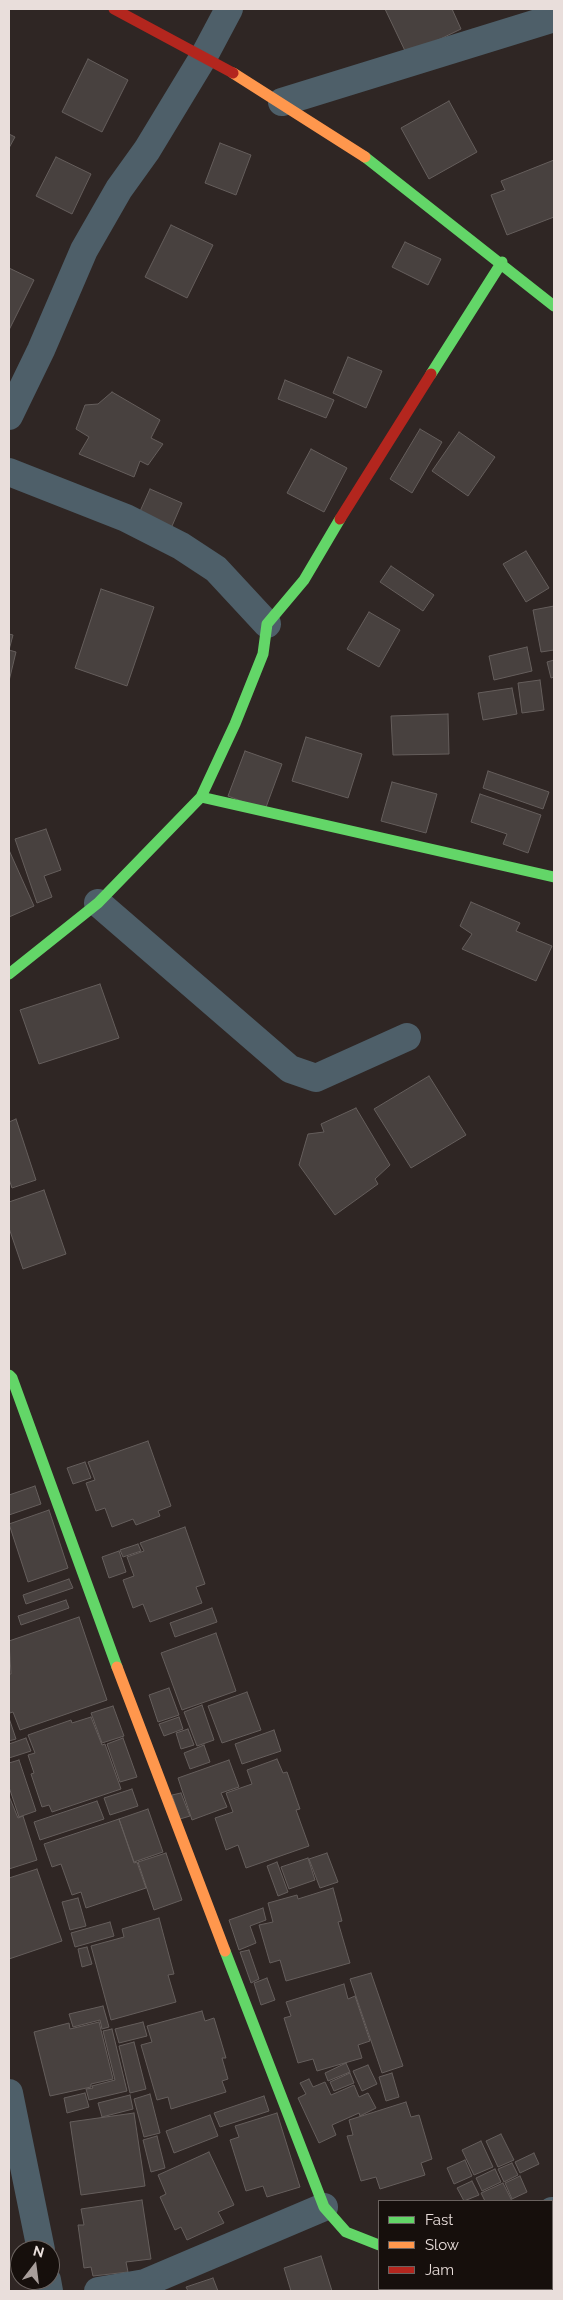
<!DOCTYPE html>
<html>
<head>
<meta charset="utf-8">
<style>
  body { margin:0 }
  #map { position:relative; width:563px; height:2300px; overflow:hidden; background:#2f2624; font-family:Raleway,sans-serif }
  canvas { display:block }
  .frame { position:absolute; inset:0; border:10px solid #e9dedb; pointer-events:none }
  .legend { position:absolute; left:378px; top:2200px; width:175px; height:90px; box-sizing:border-box; background:#160f0c; border:1px solid #6a625f; margin:0; padding:6px 9px; list-style:none; font-size:15px; color:#e9dedb }
  .legend li { display:flex; align-items:center; gap:10px; height:25px }
  .legend b { width:25px; border:1px solid #6a625f }
  .north { position:absolute; left:10px; top:2240px; width:50px; height:50px; box-sizing:border-box; background:#160f0c; border:1px solid #6a625f; border-radius:50%; rotate:15deg; font-size:14px; font-weight:700; line-height:20px; text-align:center; color:#e9dedb }
  .north::after { content:''; display:block; margin:auto; width:18px; height:22px; background:#a89e9b; clip-path:polygon(50% 0,100% 100%,50% 72%,0 100%) }
</style>
</head>
<body>
<div id="map">
<canvas width="563" height="2300"></canvas>
<div class="frame"></div>
<ul class="legend">
<li><b style="height:6px;background:#63d668"></b>Fast</li>
<li><b style="height:6px;background:#ff974d"></b>Slow</li>
<li><b style="height:6px;background:#b3261e"></b>Jam</li>
</ul>
<div class="north">N</div>
</div>
<script>
const ctx = document.querySelector('canvas').getContext('2d');
ctx.lineJoin = 'round';
function paint(path, color) {
  ctx.fillStyle = color;
  ctx.fill(path, 'evenodd');
}
function shape(rows) {
  const path = new Path2D();
  for (const r of rows) {
    path.moveTo(r[0], r[1]);
    for (let i = 2; i < r.length; i += 2) path.lineTo(r[i], r[i + 1]);
  }
  return path;
}
function trace(path, color, width, dash) {
  ctx.strokeStyle = color;
  ctx.lineWidth = width;
  ctx.lineCap = dash ? 'butt' : 'round';
  ctx.setLineDash(dash || []);
  ctx.stroke(path);
}
const building = shape([
  [385,9,452,9,461,29,407,55,385,9],
  [88,59,128,80,102,132,62,112,88,59],
  [449,101,477,152,429,179,401,128,449,101],
  [9,134,15,137,9,148,9,134],
  [220,143,251,155,236,195,205,183,220,143],
  [56,157,91,174,72,214,36,196,56,157],
  [554,160,554,217,507,235,491,195,505,190,501,181,554,160],
  [171,225,213,245,187,298,145,277,171,225],
  [405,242,441,259,428,285,392,267,405,242],
  [9,268,34,280,9,330,9,268],
  [348,357,382,371,366,408,333,393,348,357],
  [285,380,334,400,326,418,278,399,285,380],
  [112,392,160,420,151,438,163,444,148,465,140,461,134,477,79,454,89,437,76,429,85,405,98,404,112,392],
  [420,429,442,442,412,493,390,479,420,429],
  [459,432,495,457,468,496,432,471,459,432],
  [311,449,347,468,324,512,287,493,311,449],
  [150,489,182,503,169,533,137,518,150,489],
  [526,551,549,588,526,602,503,564,526,551],
  [391,566,434,595,423,611,380,582,391,566],
  [101,589,154,607,127,686,75,668,101,589],
  [554,606,554,650,541,652,533,610,554,606],
  [369,612,400,630,379,667,347,649,369,612],
  [9,634,13,635,9,650,16,652,9,681,9,634],
  [527,647,532,671,494,680,489,656,527,647],
  [554,660,554,677,551,678,547,662,554,660],
  [540,680,544,710,522,713,518,683,540,680],
  [512,688,517,714,483,720,478,693,512,688],
  [448,714,449,754,393,755,391,716,448,714],
  [306,737,362,754,348,798,292,781,306,737],
  [245,751,282,764,265,810,228,796,245,751],
  [488,771,549,792,543,809,483,788,488,771],
  [392,782,437,794,426,833,381,821,392,782],
  [480,794,541,815,528,853,503,844,507,834,471,822,480,794],
  [46,829,61,870,44,876,52,897,37,903,15,839,46,829],
  [9,850,34,906,9,917,9,850],
  [471,902,520,923,516,931,552,946,536,981,462,949,472,934,460,926,471,902],
  [100,984,119,1038,39,1064,20,1010,100,984],
  [429,1076,466,1135,411,1168,374,1109,429,1076],
  [356,1108,390,1165,375,1179,378,1184,335,1215,299,1165,308,1134,324,1132,321,1124,356,1108],
  [16,1119,36,1180,12,1188,9,1179,9,1122,16,1119],
  [44,1190,66,1254,23,1269,9,1228,9,1202,44,1190],
  [148,1441,171,1506,158,1511,160,1516,136,1525,133,1519,112,1527,105,1508,96,1511,86,1483,95,1480,88,1462,148,1441],
  [85,1462,91,1478,73,1484,67,1468,85,1462],
  [35,1486,41,1504,9,1515,9,1495,35,1486],
  [49,1510,68,1568,28,1582,9,1524,49,1510],
  [185,1527,205,1584,196,1587,202,1603,150,1622,143,1604,133,1608,123,1580,134,1576,127,1557,144,1551,140,1543,185,1527],
  [138,1544,141,1551,123,1557,120,1550,138,1544],
  [119,1551,126,1572,109,1578,102,1557,119,1551],
  [69,1579,73,1588,26,1604,23,1595,69,1579],
  [66,1600,69,1608,21,1625,18,1616,66,1600],
  [212,1608,217,1622,175,1637,170,1623,212,1608],
  [79,1617,107,1700,20,1730,13,1712,10,1713,9,1709,9,1674,11,1674,9,1641,79,1617],
  [216,1633,236,1691,182,1710,161,1653,216,1633],
  [169,1688,179,1715,158,1722,149,1695,169,1688],
  [247,1692,261,1730,222,1743,208,1706,247,1692],
  [202,1705,214,1740,197,1746,184,1712,202,1705],
  [113,1706,124,1736,102,1743,91,1713,113,1706],
  [91,1717,102,1745,105,1744,121,1789,52,1812,49,1805,42,1807,31,1774,34,1773,28,1755,35,1753,28,1735,71,1720,72,1723,91,1717],
  [179,1717,183,1729,164,1736,159,1724,179,1717],
  [9,1718,16,1739,9,1741,9,1718],
  [188,1729,194,1745,181,1749,176,1733,188,1729],
  [274,1730,281,1751,242,1764,235,1744,274,1730],
  [26,1738,31,1751,9,1758,9,1744,26,1738],
  [123,1738,137,1777,120,1782,107,1744,123,1738],
  [204,1745,210,1762,190,1769,184,1753,204,1745],
  [277,1759,283,1773,287,1772,300,1809,296,1810,309,1846,246,1868,238,1845,226,1850,215,1818,233,1812,226,1793,252,1784,247,1770,277,1759],
  [19,1760,36,1811,19,1817,9,1787,9,1763,19,1760],
  [229,1760,239,1787,221,1793,227,1807,192,1820,178,1778,229,1760],
  [132,1789,138,1806,110,1815,104,1798,132,1789],
  [181,1793,190,1816,180,1819,172,1795,181,1793],
  [9,1796,18,1818,23,1816,37,1860,9,1869,9,1796],
  [97,1801,104,1819,40,1840,34,1822,97,1801],
  [148,1809,163,1852,134,1862,119,1819,148,1809],
  [119,1819,134,1863,137,1862,146,1888,86,1908,81,1892,72,1895,61,1864,52,1867,44,1844,119,1819],
  [166,1853,182,1900,154,1910,138,1862,166,1853],
  [327,1853,338,1882,320,1888,309,1859,327,1853],
  [308,1858,315,1880,289,1889,281,1867,308,1858],
  [277,1862,288,1892,278,1896,267,1866,277,1862],
  [37,1869,62,1941,9,1959,9,1878,37,1869],
  [333,1888,342,1921,338,1922,350,1963,286,1981,280,1960,270,1963,259,1925,273,1922,268,1903,297,1895,298,1899,333,1888],
  [78,1898,86,1926,70,1930,62,1902,78,1898],
  [263,1908,266,1920,250,1926,256,1943,239,1950,229,1920,263,1908],
  [159,1918,174,1974,168,1975,176,2002,111,2020,91,1946,124,1937,122,1929,159,1918],
  [110,1922,114,1936,75,1947,71,1933,110,1922],
  [87,1947,92,1964,82,1967,78,1949,87,1947],
  [249,1950,259,1979,251,1983,240,1952,249,1950],
  [371,1973,403,2066,382,2073,350,1979,371,1973],
  [267,1978,275,2000,261,2005,254,1983,267,1978],
  [344,1984,348,1999,355,1996,370,2041,358,2045,362,2058,317,2071,313,2059,298,2063,284,2018,291,2016,286,2002,344,1984],
  [103,2006,109,2027,102,2029,100,2020,73,2027,69,2014,103,2006],
  [202,2011,205,2021,214,2018,226,2058,222,2058,228,2079,222,2081,226,2092,171,2109,168,2097,157,2100,141,2045,152,2042,147,2026,202,2011],
  [99,2022,113,2079,91,2084,91,2087,50,2096,34,2032,69,2023,70,2029,99,2022],
  [143,2022,147,2036,119,2043,115,2029,143,2022],
  [112,2029,127,2091,89,2100,86,2089,93,2088,92,2086,115,2080,103,2031,112,2029],
  [134,2042,146,2089,130,2093,119,2046,134,2042],
  [346,2063,350,2072,328,2081,325,2073,346,2063],
  [368,2065,377,2084,362,2091,353,2071,368,2065],
  [350,2073,354,2083,334,2091,330,2082,350,2073],
  [392,2073,399,2097,386,2101,379,2077,392,2073],
  [309,2079,313,2087,325,2082,331,2095,354,2085,359,2097,368,2093,376,2108,360,2116,359,2113,332,2125,336,2135,319,2143,298,2098,306,2094,300,2083,309,2079],
  [85,2093,89,2107,67,2113,64,2098,85,2093],
  [150,2094,160,2133,144,2137,134,2099,150,2094],
  [130,2095,133,2109,102,2117,98,2103,130,2095],
  [264,2096,269,2111,220,2127,214,2113,264,2096],
  [406,2102,411,2117,419,2115,432,2159,421,2163,425,2175,380,2189,376,2177,361,2181,347,2136,353,2135,349,2120,406,2102],
  [134,2113,145,2186,81,2195,70,2122,134,2113],
  [277,2113,300,2187,267,2197,263,2186,246,2191,230,2140,239,2137,235,2126,277,2113],
  [210,2115,218,2136,174,2153,166,2131,210,2115],
  [501,2134,514,2160,498,2167,486,2141,501,2134],
  [157,2136,165,2168,151,2172,143,2140,157,2136],
  [481,2141,493,2167,474,2175,462,2150,481,2141],
  [209,2152,234,2205,218,2212,224,2223,187,2240,181,2227,175,2230,160,2197,166,2194,158,2175,209,2152],
  [534,2153,539,2164,520,2173,515,2162,534,2153],
  [465,2160,472,2176,454,2184,447,2168,465,2160],
  [512,2163,518,2175,504,2182,498,2169,512,2163],
  [495,2169,501,2182,482,2191,476,2178,495,2169],
  [520,2176,527,2192,512,2199,505,2183,520,2176],
  [472,2181,479,2195,464,2201,457,2188,472,2181],
  [503,2183,512,2201,485,2201,481,2193,503,2183],
  [142,2200,151,2259,126,2262,128,2272,93,2276,91,2267,84,2268,78,2225,84,2225,81,2209,142,2200],
  [321,2256,332,2291,291,2291,284,2268,321,2256],
  [552,2269,554,2269,554,2291,552,2288,552,2269],
  [213,2278,218,2291,188,2291,186,2287,213,2278],
  [491,2289,517,2289,518,2291,492,2291,491,2289]
]);
paint(building, '#48413f');
trace(building, '#655e5c', 1);
trace(shape([
  [282,102,554,18],
  [9,416,41,350,84,250,119,189,147,150,204,56,229,9],
  [9,472,126,518,181,546,216,569,267,624],
  [98,903,290,1069,316,1078,407,1037],
  [9,2093,41,2250],
  [552,2211,554,2211],
  [47,2280,49,2291],
  [98,2291,145,2283,324,2207]
]), '#4e5f69', 28);
trace(shape([
  [365,157,554,306],
  [431,374,502,262],
  [201,797,235,724,263,654,267,624,304,580,340,519],
  [9,974,98,903,201,797,554,877],
  [9,1375,12,1378,117,1667],
  [225,1951,324,2207,346,2232,379,2245]
]), '#63d668', 11);
trace(shape([
  [233,73,365,157],
  [117,1667,225,1951]
]), '#ff974d', 11);
trace(shape([
  [114,9,233,73],
  [340,519,431,374]
]), '#b3261e', 11);
</script>
</body>
</html>
